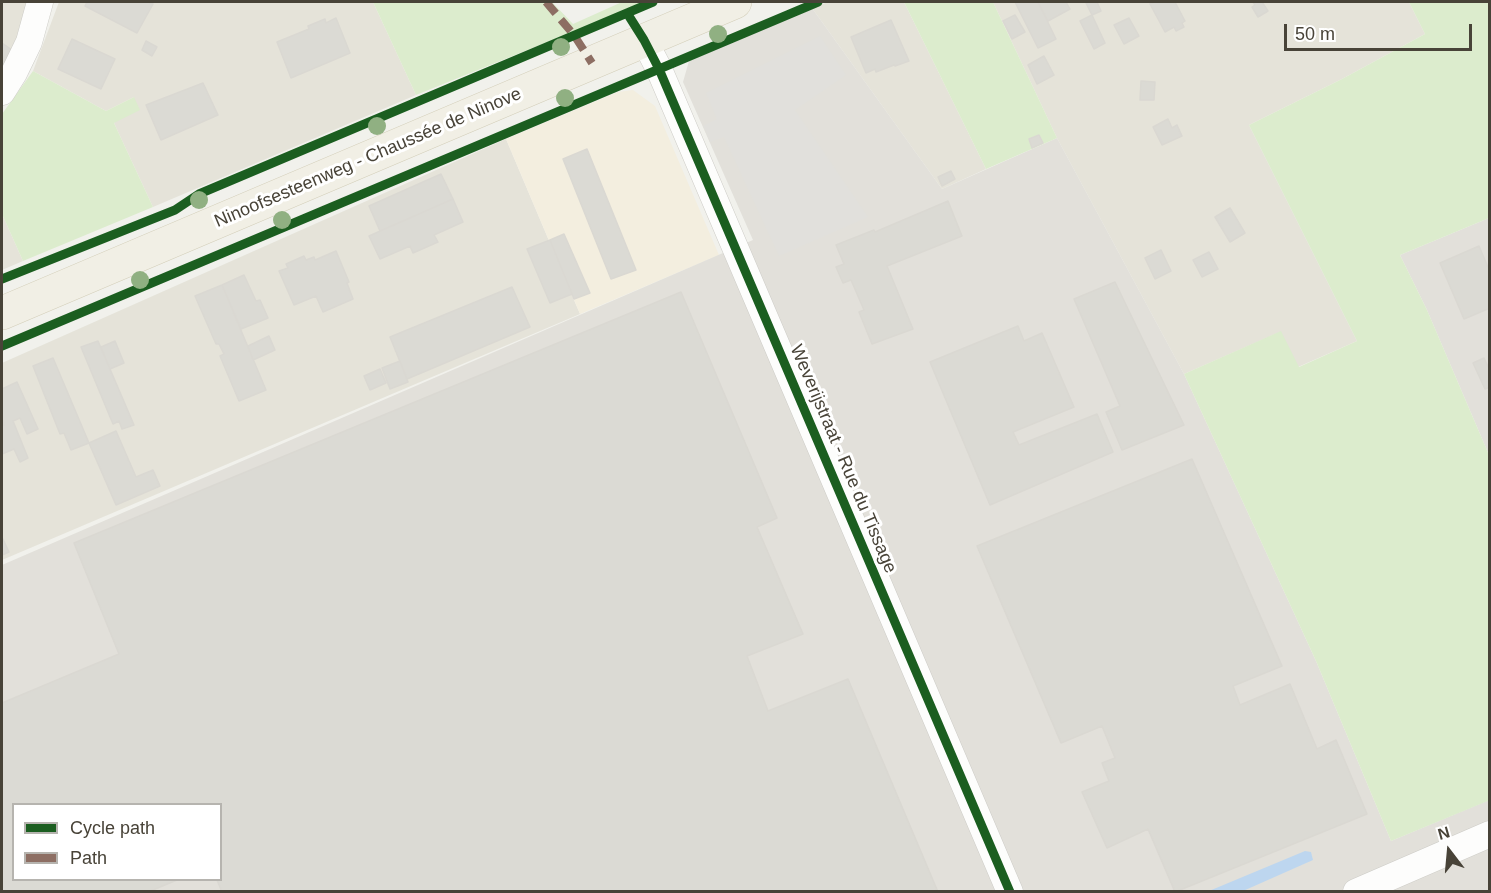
<!DOCTYPE html>
<html>
<head>
<meta charset="utf-8">
<style>
  body { margin:0 }
  #map { position:relative; width:1491px; height:893px; overflow:hidden; background:#f1f1ec; font-family:Arial,sans-serif }
  canvas { display:block }
  .frame { position:absolute; inset:0; border:3px solid #484338; pointer-events:none }
  .legend { position:absolute; left:12px; top:803px; width:210px; height:78px; box-sizing:border-box; background:#fff; border:2px solid #b6b4af; margin:0; padding:8px 10px; list-style:none; font-size:18px; color:#484338 }
  .legend li { display:flex; align-items:center; gap:12px; height:30px }
  .legend b { width:30px; border:2px solid #b6b4af }
  .north { position:absolute; left:1419px; top:821px; width:60px; height:60px; -webkit-text-stroke:4px #fff; paint-order:stroke; rotate:344deg; font-size:16px; font-weight:700; line-height:24px; text-align:center; color:#484338 }
  .north::after { content:''; display:block; margin:auto; width:21px; height:27px; background:#484338; clip-path:polygon(50% 0,100% 100%,50% 72%,0 100%) }
  .scale { position:absolute; left:1284px; top:24px; width:188px; height:27px; box-sizing:border-box; border:3px solid #484338; border-top:0; padding-left:8px; font-size:18px; line-height:21px; white-space:nowrap; color:#484338; -webkit-text-stroke:4px #fff; paint-order:stroke }
</style>
</head>
<body>
<div id="map">
<canvas width="1491" height="893"></canvas>
<div class="frame"></div>
<ul class="legend">
<li><b style="height:8px;background:#1b5e20"></b>Cycle path</li>
<li><b style="height:8px;background:#8d6e63"></b>Path</li>
</ul>
<div class="north">N</div>
<div class="scale">50 m</div>
</div>
<script>
const ctx = document.querySelector('canvas').getContext('2d');
ctx.lineJoin = 'round';
function paint(path, color) {
  ctx.fillStyle = color;
  ctx.fill(path, 'evenodd');
}
function shape(rows) {
  const path = new Path2D();
  for (const r of rows) {
    path.moveTo(r[0], r[1]);
    for (let i = 2; i < r.length; i += 2) path.lineTo(r[i], r[i + 1]);
  }
  return path;
}
function trace(path, color, width, dash) {
  ctx.strokeStyle = color;
  ctx.lineWidth = width;
  ctx.lineCap = dash ? 'butt' : 'round';
  ctx.setLineDash(dash || []);
  ctx.stroke(path);
}
function drawText(font, color, halo, rows, align = 'center') {
  ctx.font = font + ' Arial,sans-serif';
  ctx.lineWidth = 6;
  ctx.setLineDash([]);
  ctx.textBaseline = 'middle';
  ctx.strokeStyle = halo;
  ctx.fillStyle = color;
  for (const [text, x, y, turn = 0] of rows) {
    ctx.save();
    ctx.translate(x, y);
    ctx.rotate((+turn || 0) * Math.PI / 180);
    ctx.textAlign = isNaN(turn) ? turn : align;
    if (halo) ctx.strokeText(text, 0, 0);
    ctx.fillText(text, 0, 0);
    ctx.restore();
  }
}
paint(shape([
  [2,2,30,2,12,57,2,76],
  [59,2,373,2,416,95,153,207,114,123,134,97,106,111,33,71],
  [828,2,904,2,986,169,942,189,812,8],
  [993,2,1409,2,1425,34,1342,79,1249,125,1357,341,1298,367,1280,332,1184,374,1057,138],
  [506,139,580,314,2,560,2,363],
  [2,214,23,261,2,270]
]), '#e5e3d9');
paint(shape([
  [633,90,655,106,719,255,580,314,506,139,618,92]
]), '#f3eedf');
paint(shape([
  [812,8,942,189,1057,138,1184,374,1316,661,1391,841,1489,800,1489,891,2,891,2,565,753,240,683,82,689,61],
  [14,804,220,804,220,880,14,880],
  [1489,218,1489,455,1427,310,1400,255]
]), '#e2e0da');
paint(shape([
  [373,2,552,2,573,24,622,2,643,2,577,30,416,95],
  [904,2,993,2,1057,138,986,169],
  [1409,2,1489,2,1489,218,1400,255,1427,310,1489,455,1490,800,1391,841,1316,661,1184,374,1281,331,1299,367,1357,341,1249,125,1342,79,1425,34],
  [33,71,106,111,134,97,140,110,114,123,153,207,23,261,2,214,2,114]
]), '#dceccd');
paint(shape([
  [820,36,846,75,795,110,868,217,779,256,724,137,710,142,703,126,717,119,706,93]
]), '#e1e0dc');
paint(shape([
  [1305,851,1311,852,1313,860,1243,891,1209,891]
]), '#bdd6ef');
const building = shape([
  [87,2,147,2,153,4,137,33,85,6,87,2],
  [1015,2,1038,2,1056,39,1038,48,1015,2],
  [1038,2,1066,2,1070,9,1048,21,1038,2],
  [1089,2,1097,2,1101,11,1092,15,1086,3,1089,2],
  [1155,2,1175,2,1185,21,1182,23,1184,27,1176,31,1174,27,1165,32,1150,4,1155,2],
  [1253,2,1262,2,1268,11,1258,17,1252,7,1255,5,1253,2],
  [1015,15,1025,32,1012,39,1003,21,1015,15],
  [1092,15,1105,43,1094,49,1080,21,1092,15],
  [336,18,350,53,291,78,277,42,309,29,308,26,325,19,326,23,336,18],
  [1129,18,1139,36,1124,44,1114,25,1129,18],
  [891,20,909,61,895,66,894,65,876,72,875,69,866,73,851,37,891,20],
  [72,39,115,59,101,89,58,69,72,39],
  [146,41,157,47,152,56,142,50,146,41],
  [2,43,12,50,2,70,2,43],
  [1044,56,1054,75,1037,84,1028,65,1044,56],
  [1141,81,1155,82,1154,100,1140,100,1141,81],
  [203,83,218,115,161,140,146,105,203,83],
  [1168,119,1172,128,1177,125,1182,136,1162,145,1153,127,1168,119],
  [1039,135,1043,143,1032,148,1029,139,1039,135],
  [587,149,636,270,611,279,563,159,587,149],
  [951,171,955,179,942,186,938,177,951,171],
  [441,174,453,199,380,231,369,206,441,174],
  [453,199,463,222,434,235,438,242,413,253,410,246,380,259,369,236,453,199],
  [948,201,962,236,887,266,913,329,872,344,859,312,864,310,851,280,843,283,836,267,844,264,836,245,874,230,875,232,948,201],
  [1230,208,1245,233,1230,242,1215,217,1230,208],
  [564,234,590,293,574,299,550,240,564,234],
  [550,240,572,294,550,303,527,249,550,240],
  [1479,246,1490,272,1490,308,1464,319,1440,263,1479,246],
  [1161,250,1171,271,1155,279,1145,258,1161,250],
  [336,251,349,282,347,283,353,299,323,312,316,296,294,305,279,271,288,268,286,264,304,256,306,260,314,257,315,260,336,251],
  [1209,252,1218,269,1202,277,1193,260,1209,252],
  [244,275,256,301,260,300,268,318,241,329,222,285,244,275],
  [1115,282,1184,425,1122,450,1106,412,1120,406,1074,299,1115,282],
  [222,285,266,390,239,401,220,356,224,354,219,344,216,344,195,296,222,285],
  [512,287,530,327,407,379,390,337,512,287],
  [681,292,777,518,757,527,803,634,747,656,768,711,848,679,938,892,222,892,217,880,220,880,220,804,14,804,14,880,177,880,148,892,2,892,2,703,119,654,74,543,681,292],
  [1018,326,1024,341,1042,333,1074,407,1013,432,1019,445,1097,414,1113,452,990,505,930,362,1018,326],
  [269,336,275,350,253,360,248,346,269,336],
  [98,341,134,425,122,429,119,421,113,424,81,347,98,341],
  [115,341,124,363,110,369,101,347,115,341],
  [53,358,89,443,71,450,64,433,60,434,33,366,53,358],
  [1484,358,1490,371,1490,387,1485,389,1473,363,1484,358],
  [400,361,408,382,390,389,382,368,400,361],
  [380,369,386,383,370,390,364,376,380,369],
  [17,382,38,429,27,434,20,418,13,421,28,458,20,462,14,449,2,454,2,426,4,425,2,419,2,389,17,382],
  [116,431,136,477,153,470,160,486,116,505,89,443,116,431],
  [1192,459,1282,666,1233,686,1240,705,1290,684,1317,749,1336,740,1367,814,1175,892,1148,829,1107,848,1082,792,1109,781,1102,763,1115,758,1102,726,1061,743,977,546,1192,459],
  [2,537,9,552,2,555,2,537]
]);
paint(building, '#dbdad4');
trace(building, '#dad8d2', 1.5);
const street = shape([
  [644,40,659,69,1010,892],
  [2,92,14,73,29,42,40,2],
  [1356,892,1490,834]
]);
const primary = shape([
  [2,313,735,2]
]);
trace(street, '#cdccc7', 27);
trace(primary, '#d3ceb9', 34);
trace(street, '#fdfdfc', 26);
trace(primary, '#f1efe5', 33);
trace(shape([
  [546,2,574,35,592,63]
]), '#8d6e63', 8, [15, 8]);
trace(shape([
  [627,13,644,40,659,69,1010,892],
  [2,279,175,210,199,194,653,2],
  [2,346,818,2]
]), '#1b5e20', 9);
ctx.fillStyle = '#90b082';
for (const [x, y] of [
  [718,34],
  [561,47],
  [565,98],
  [377,126],
  [199,200],
  [282,220],
  [140,280]
]) {
  ctx.beginPath();
  ctx.arc(x, y, 9, 0, 2 * Math.PI);
  ctx.fill();
}
drawText('18px', '#484338', '#fff', [
  ["Ninoofsesteenweg - Chaussée de Ninove",368,158,-23],
  ["Weverijstraat - Rue du Tissage",843,459,67]
]);
</script>
</body>
</html>
